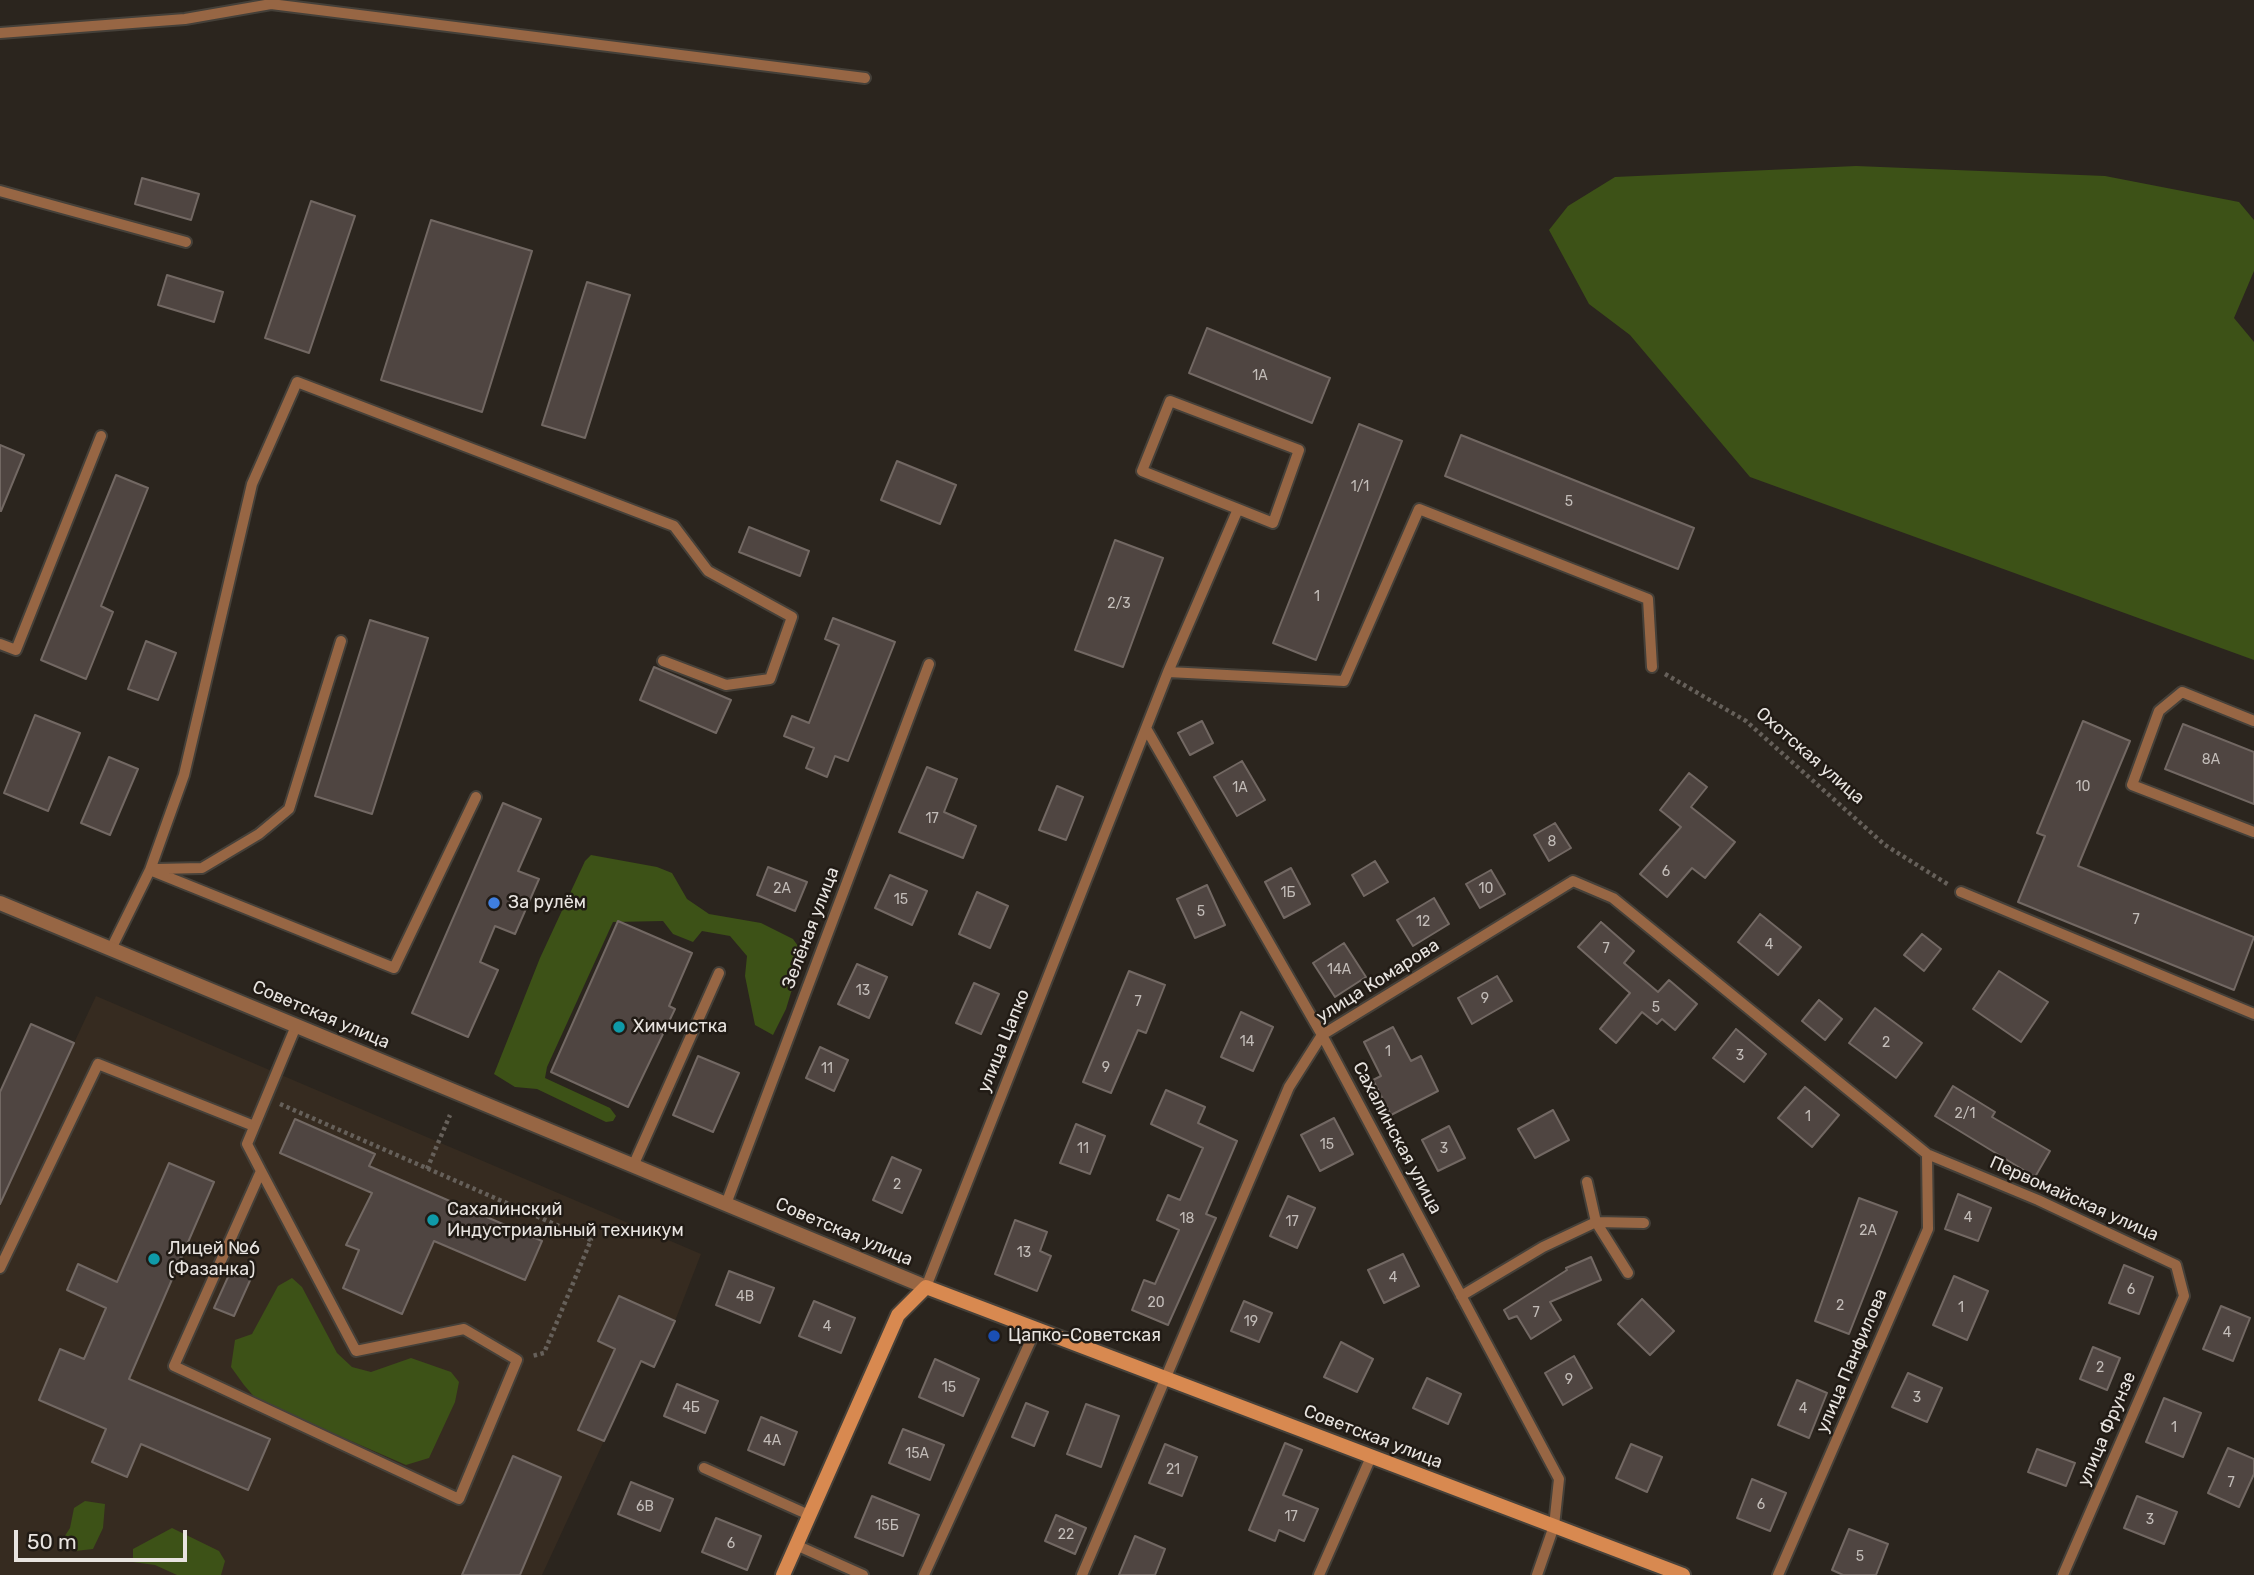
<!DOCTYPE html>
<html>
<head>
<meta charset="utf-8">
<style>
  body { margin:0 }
  #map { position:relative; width:2254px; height:1575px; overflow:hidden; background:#2b251e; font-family:Rubik,sans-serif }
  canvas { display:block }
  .scale { position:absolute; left:14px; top:1530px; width:173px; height:32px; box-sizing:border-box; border:4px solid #e8e4e0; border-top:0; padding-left:9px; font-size:21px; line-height:24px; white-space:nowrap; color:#e8e4e0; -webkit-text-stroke:5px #211b15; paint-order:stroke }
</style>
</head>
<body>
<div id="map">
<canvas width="2254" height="1575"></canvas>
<div class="scale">50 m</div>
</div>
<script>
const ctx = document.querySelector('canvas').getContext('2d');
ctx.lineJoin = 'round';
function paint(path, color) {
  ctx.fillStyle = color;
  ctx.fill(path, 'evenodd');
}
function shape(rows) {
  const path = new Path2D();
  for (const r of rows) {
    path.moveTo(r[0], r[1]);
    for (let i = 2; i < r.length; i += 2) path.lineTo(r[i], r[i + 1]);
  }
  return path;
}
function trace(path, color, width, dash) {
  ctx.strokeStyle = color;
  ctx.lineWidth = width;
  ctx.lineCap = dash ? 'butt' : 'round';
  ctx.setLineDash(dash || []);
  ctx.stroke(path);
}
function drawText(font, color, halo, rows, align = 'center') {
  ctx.font = font + ' Rubik,sans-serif';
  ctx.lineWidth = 5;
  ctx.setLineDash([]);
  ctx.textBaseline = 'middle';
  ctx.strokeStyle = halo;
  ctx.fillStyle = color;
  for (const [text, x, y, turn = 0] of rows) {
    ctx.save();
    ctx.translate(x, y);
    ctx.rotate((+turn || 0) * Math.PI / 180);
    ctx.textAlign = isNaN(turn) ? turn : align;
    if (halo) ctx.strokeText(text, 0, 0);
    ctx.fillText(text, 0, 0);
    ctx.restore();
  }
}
paint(shape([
  [96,996,701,1254,675,1321,619,1296,598,1341,615,1349,578,1429,604,1441,542,1575,0,1575,0,1092,31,1024,74,1043]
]), '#362b20');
paint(shape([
  [1856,166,2105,176,2239,202,2254,220,2254,271,2234,318,2254,342,2254,660,1750,477,1630,335,1589,304,1549,230,1568,206,1615,177],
  [591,855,657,867,672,873,687,899,709,914,761,923,793,939,803,953,786,1009,773,1035,755,1025,745,976,747,956,730,936,702,931,693,942,673,934,663,921,613,922,547,1067,545,1078,610,1108,616,1116,613,1121,606,1122,537,1089,515,1087,494,1074,540,958,585,861],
  [292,1278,302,1287,337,1353,352,1367,371,1372,411,1358,451,1372,459,1382,455,1402,429,1458,406,1465,257,1400,244,1385,231,1367,235,1340,252,1334,278,1286],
  [85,1501,105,1504,103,1528,93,1549,75,1551,61,1542,70,1528,74,1508],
  [172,1528,219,1551,225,1561,221,1575,177,1575,155,1565,133,1562,133,1549]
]), '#3d5217');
const building = shape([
  [142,178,199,194,191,220,135,204,142,178],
  [311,201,355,216,309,353,265,338,311,201],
  [431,220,532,251,482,412,381,380,431,220],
  [167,275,223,292,214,322,158,305,167,275],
  [587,282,630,295,585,438,542,425,587,282],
  [1207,328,1330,378,1312,423,1189,373,1207,328],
  [1359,424,1402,441,1316,660,1273,643,1359,424],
  [1461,435,1694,528,1678,569,1445,476,1461,435],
  [0,445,24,455,1,511,0,511,0,445],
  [897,461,956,485,940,524,881,500,897,461],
  [116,475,148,488,101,606,113,612,86,679,41,660,116,475],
  [749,527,809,551,800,576,739,552,749,527],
  [1115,540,1163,558,1123,667,1075,650,1115,540],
  [833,618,895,642,848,761,835,756,827,777,806,768,814,748,784,736,792,716,809,723,839,645,825,639,833,618],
  [370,620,428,638,372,814,315,796,370,620],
  [146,641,176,653,158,700,128,689,146,641],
  [654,667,731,700,716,733,640,700,654,667],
  [35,715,80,733,48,811,4,793,35,715],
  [1202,721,1213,743,1190,755,1178,733,1202,721],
  [2083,721,2130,741,2078,866,2254,937,2234,990,2018,902,2045,836,2037,833,2083,721],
  [2183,724,2254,752,2254,804,2165,769,2183,724],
  [109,757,138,769,110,835,81,823,109,757],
  [1242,761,1265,800,1237,816,1214,777,1242,761],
  [927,767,957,779,944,812,976,826,963,858,899,832,927,767],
  [1689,773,1707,787,1691,807,1735,842,1705,878,1692,868,1667,897,1640,874,1681,827,1660,810,1689,773],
  [1057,786,1083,797,1066,840,1039,830,1057,786],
  [503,803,541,819,518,871,539,879,515,934,495,926,480,962,498,970,468,1037,412,1013,503,803],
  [1555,823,1571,848,1549,861,1534,835,1555,823],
  [1375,861,1388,882,1364,896,1352,875,1375,861],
  [768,867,807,882,795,911,757,895,768,867],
  [1291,868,1310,904,1284,918,1265,882,1291,868],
  [1491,870,1505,894,1480,908,1466,884,1491,870],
  [890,875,927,891,912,925,875,908,890,875],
  [1207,885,1225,925,1195,938,1177,899,1207,885],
  [977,892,1008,906,990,948,959,934,977,892],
  [1434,898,1449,924,1413,946,1397,920,1434,898],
  [1760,914,1801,947,1778,975,1738,942,1760,914],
  [618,921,692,953,669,1006,675,1009,628,1107,551,1072,618,921],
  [1601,922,1634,951,1624,963,1658,992,1669,980,1697,1004,1675,1030,1662,1019,1657,1024,1642,1012,1616,1043,1600,1029,1630,993,1578,947,1601,922],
  [1922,934,1941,949,1924,971,1904,955,1922,934],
  [1344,943,1366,977,1335,997,1313,963,1344,943],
  [857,964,887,977,869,1018,838,1004,857,964],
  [1129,971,1165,985,1146,1033,1138,1030,1111,1093,1083,1082,1129,971],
  [1999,971,2048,1002,2021,1042,1973,1009,1999,971],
  [1497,976,1512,1001,1472,1024,1458,998,1497,976],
  [974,983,999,994,981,1034,956,1023,974,983],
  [1819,1000,1842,1019,1825,1040,1802,1021,1819,1000],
  [1875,1008,1922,1043,1896,1078,1849,1043,1875,1008],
  [1241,1012,1273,1027,1253,1071,1221,1057,1241,1012],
  [31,1024,74,1043,0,1204,0,1092,31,1024],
  [1393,1027,1411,1061,1421,1056,1438,1091,1391,1115,1373,1080,1381,1076,1364,1042,1393,1027],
  [1736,1029,1766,1054,1744,1082,1713,1058,1736,1029],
  [820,1047,848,1060,834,1091,806,1078,820,1047],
  [698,1056,739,1073,713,1132,673,1115,698,1056],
  [1953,1086,1995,1112,1992,1117,2050,1151,2035,1177,1935,1116,1953,1086],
  [1805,1087,1839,1115,1812,1147,1778,1118,1805,1087],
  [1166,1090,1205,1107,1198,1123,1237,1141,1206,1214,1216,1218,1168,1325,1132,1310,1144,1280,1155,1284,1179,1230,1157,1220,1168,1195,1180,1200,1203,1148,1151,1124,1166,1090],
  [1553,1110,1569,1140,1535,1158,1518,1129,1553,1110],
  [1334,1118,1353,1154,1320,1171,1301,1135,1334,1118],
  [295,1119,375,1154,369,1166,542,1241,525,1280,434,1241,402,1314,343,1288,359,1250,346,1245,372,1193,280,1153,295,1119],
  [1076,1124,1105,1136,1090,1174,1060,1163,1076,1124],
  [1449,1126,1465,1158,1438,1171,1422,1140,1449,1126],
  [892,1157,921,1170,902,1213,873,1200,892,1157],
  [169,1163,214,1182,129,1379,270,1439,248,1490,141,1444,127,1477,92,1462,106,1429,39,1400,60,1349,84,1359,106,1308,67,1290,78,1264,117,1282,169,1163],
  [1958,1194,1991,1208,1978,1241,1945,1229,1958,1194],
  [1288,1196,1315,1208,1297,1248,1270,1236,1288,1196],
  [1859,1198,1897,1212,1849,1334,1815,1321,1859,1198],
  [1015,1220,1047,1232,1040,1251,1051,1256,1037,1291,995,1274,1015,1220],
  [1403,1254,1419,1286,1384,1303,1368,1270,1403,1254],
  [1591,1257,1601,1280,1550,1302,1561,1320,1531,1339,1517,1316,1509,1319,1504,1310,1567,1270,1566,1268,1591,1257],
  [2124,1265,2153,1277,2139,1314,2109,1303,2124,1265],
  [233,1266,252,1276,234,1316,214,1308,233,1266],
  [729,1271,774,1288,760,1323,716,1305,729,1271],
  [1954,1276,1988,1291,1967,1340,1933,1325,1954,1276],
  [619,1296,675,1321,654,1367,641,1361,604,1441,578,1430,615,1349,598,1341,619,1296],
  [1642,1299,1674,1331,1650,1355,1618,1324,1642,1299],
  [814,1301,855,1318,841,1353,799,1336,814,1301],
  [1244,1301,1272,1313,1259,1342,1231,1331,1244,1301],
  [2221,1306,2250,1318,2233,1361,2203,1349,2221,1306],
  [1341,1342,1373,1359,1357,1392,1324,1377,1341,1342],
  [2093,1347,2120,1358,2107,1390,2080,1379,2093,1347],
  [1574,1356,1592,1388,1563,1405,1545,1373,1574,1356],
  [935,1359,979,1379,963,1416,919,1397,935,1359],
  [1908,1373,1942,1388,1927,1422,1892,1407,1908,1373],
  [1427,1378,1461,1394,1448,1424,1413,1408,1427,1378],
  [1797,1380,1827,1393,1809,1438,1778,1425,1797,1380],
  [677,1384,718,1401,705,1433,664,1416,677,1384],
  [2164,1398,2201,1413,2183,1457,2146,1442,2164,1398],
  [1026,1403,1048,1412,1034,1446,1012,1437,1026,1403],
  [1086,1404,1119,1416,1101,1467,1067,1454,1086,1404],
  [761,1417,797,1432,784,1465,748,1450,761,1417],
  [903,1429,944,1445,930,1480,889,1463,903,1429],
  [1285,1443,1302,1450,1283,1495,1318,1509,1304,1541,1279,1530,1275,1541,1249,1530,1285,1443],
  [1165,1444,1197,1457,1182,1496,1149,1483,1165,1444],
  [1631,1444,1662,1457,1647,1492,1616,1478,1631,1444],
  [2228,1448,2254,1459,2254,1474,2239,1507,2208,1493,2228,1448],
  [2037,1449,2075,1463,2066,1486,2028,1472,2037,1449],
  [513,1456,561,1477,520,1575,462,1575,513,1456],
  [1752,1479,1786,1493,1770,1531,1737,1518,1752,1479],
  [631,1482,673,1499,660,1531,618,1514,631,1482],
  [872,1496,919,1515,903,1556,855,1537,872,1496],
  [2137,1496,2177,1512,2164,1544,2124,1528,2137,1496],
  [1056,1515,1086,1528,1075,1554,1045,1541,1056,1515],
  [716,1518,761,1536,747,1570,702,1552,716,1518],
  [1849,1529,1888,1544,1876,1575,1843,1575,1832,1570,1849,1529],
  [1135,1536,1165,1549,1155,1575,1119,1575,1135,1536]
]);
paint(building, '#4f4541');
trace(building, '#726863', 2);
const lane = shape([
  [0,33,185,19,271,4,865,78],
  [0,191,186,242],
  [0,644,16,650,101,436],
  [1168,672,1344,681,1419,509,1648,599,1652,667],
  [2254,721,2182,692,2159,711,2132,785,2254,832],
  [1147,730,1322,1035,1559,1479,1554,1526,1537,1575],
  [156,869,202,868,259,834,289,809,341,641],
  [150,870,394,968,476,797],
  [1961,892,2254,1014],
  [111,949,150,870,184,775,252,484,297,382,674,526,708,571,792,617,770,679,726,685,663,661],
  [633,1166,719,973],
  [261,1171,174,1366,459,1499,517,1360,464,1329,356,1351,261,1171,247,1144,296,1026],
  [1587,1182,1596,1222,1628,1273],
  [726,1204,929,664],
  [0,1268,98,1064,254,1126],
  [926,1287,1168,672,1238,509,1273,523,1299,450,1170,401,1142,471,1238,509],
  [1461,1296,1543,1247,1596,1222,1644,1223],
  [704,1468,809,1515],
  [796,1545,863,1575],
  [924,1575,1036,1329],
  [1082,1575,1289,1087,1322,1035,1573,881,1613,898,1927,1154,2038,1200,2176,1265,2184,1296,2063,1575],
  [1319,1575,1371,1457],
  [1778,1575,1928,1229,1927,1154]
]);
const street = shape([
  [0,903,926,1287]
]);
const secondary = shape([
  [783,1575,898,1315,926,1287,1683,1575]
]);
trace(lane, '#454039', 14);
trace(street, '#454039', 18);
trace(secondary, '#454039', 18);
trace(shape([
  [1665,674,1746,721,1885,845,1949,885],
  [280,1104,591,1240,544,1353,532,1356],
  [427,1169,450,1115]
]), '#66605a', 4.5, [3.5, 3.5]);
trace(lane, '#976644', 10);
trace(street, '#976644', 14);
trace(secondary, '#d88950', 14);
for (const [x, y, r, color] of [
  [494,903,7,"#3f7fe0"],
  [619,1027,7,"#0f9aa8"],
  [433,1220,7,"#0f9aa8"],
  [154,1259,7,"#0f9aa8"],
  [994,1336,7,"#1a4fb4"]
]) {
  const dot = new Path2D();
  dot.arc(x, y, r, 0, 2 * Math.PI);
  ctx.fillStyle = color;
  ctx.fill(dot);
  trace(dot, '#211b15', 2.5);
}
drawText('14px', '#c2bcb8', null, [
  ["1А",1260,376],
  ["1/1",1360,487],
  ["5",1569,502],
  ["1",1317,597],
  ["2/3",1119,604],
  ["8А",2211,760],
  ["10",2083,787],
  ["1А",1240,788],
  ["17",932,819],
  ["8",1552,842],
  ["6",1666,872],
  ["2А",782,889],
  ["10",1486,889],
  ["1Б",1288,893],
  ["15",901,900],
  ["5",1201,912],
  ["7",2136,920],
  ["12",1423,922],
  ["4",1769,945],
  ["7",1606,949],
  ["14А",1339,970],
  ["13",863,991],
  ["9",1485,999],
  ["7",1138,1002],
  ["5",1656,1008],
  ["14",1247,1042],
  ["2",1886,1043],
  ["1",1388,1052],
  ["3",1740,1056],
  ["9",1106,1068],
  ["11",827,1069],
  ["2/1",1965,1114],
  ["1",1808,1117],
  ["15",1327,1145],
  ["11",1083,1149],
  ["3",1444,1149],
  ["2",897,1185],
  ["4",1968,1218],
  ["18",1187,1219],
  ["17",1292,1222],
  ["2А",1868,1231],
  ["13",1024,1253],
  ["4",1393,1278],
  ["6",2131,1290],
  ["4В",745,1297],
  ["20",1156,1303],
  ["2",1840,1306],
  ["1",1961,1308],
  ["7",1536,1313],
  ["19",1251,1322],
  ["4",827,1327],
  ["4",2227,1333],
  ["2",2100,1368],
  ["9",1569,1380],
  ["15",949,1388],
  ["3",1917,1398],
  ["4Б",691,1408],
  ["4",1803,1409],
  ["1",2174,1428],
  ["4А",772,1441],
  ["15А",917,1454],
  ["21",1173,1470],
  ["7",2231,1483],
  ["6",1761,1505],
  ["6В",645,1507],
  ["17",1291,1517],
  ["3",2150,1520],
  ["15Б",887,1526],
  ["22",1066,1535],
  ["6",731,1544],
  ["5",1860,1557]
]);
drawText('18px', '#e8e4e0', '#211b15', [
  ["Охотская улица",1810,756,41],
  ["Зелёная улица",811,928,-69],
  ["улица Комарова",1378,981,-32],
  ["Советская улица",321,1015,23],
  ["улица Цапко",1004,1041,-68],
  ["Сахалинская улица",1397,1138,62],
  ["Первомайская улица",2074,1199,24],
  ["Советская улица",844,1232,23],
  ["улица Панфилова",1852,1361,-67],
  ["улица Фрунзе",2107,1429,-67],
  ["Советская улица",1373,1437,21]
]);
drawText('18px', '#e8e4e0', '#211b15', [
  ["За рулём",508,903],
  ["Химчистка",633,1027],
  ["Сахалинский",447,1210],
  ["Индустриальный техникум",447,1231],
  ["Лицей №6",168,1249],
  ["(Фазанка)",168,1270],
  ["Цапко-Советская",1008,1336]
], 'left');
</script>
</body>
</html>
